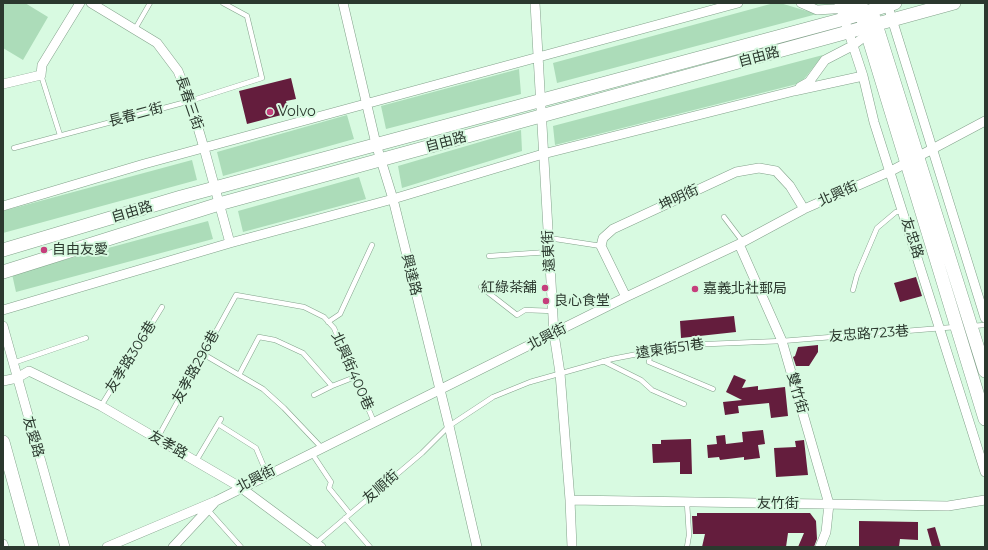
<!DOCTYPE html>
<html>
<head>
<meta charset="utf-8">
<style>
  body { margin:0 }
  #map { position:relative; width:988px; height:550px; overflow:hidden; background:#d8fae1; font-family:Montserrat,sans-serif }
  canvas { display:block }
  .frame { position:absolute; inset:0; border:4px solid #2b382e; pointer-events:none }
</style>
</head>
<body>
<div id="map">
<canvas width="988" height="550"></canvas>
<div class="frame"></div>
</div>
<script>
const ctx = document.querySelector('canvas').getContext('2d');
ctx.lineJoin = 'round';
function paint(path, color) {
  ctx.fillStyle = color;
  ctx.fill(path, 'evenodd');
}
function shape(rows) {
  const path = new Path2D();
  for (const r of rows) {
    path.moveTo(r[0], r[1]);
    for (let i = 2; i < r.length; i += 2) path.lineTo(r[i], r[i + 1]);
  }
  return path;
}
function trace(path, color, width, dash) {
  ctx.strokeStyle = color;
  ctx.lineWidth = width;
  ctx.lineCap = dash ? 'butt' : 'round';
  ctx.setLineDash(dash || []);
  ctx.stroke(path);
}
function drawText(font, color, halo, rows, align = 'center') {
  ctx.font = font + ' Montserrat,"Noto Sans TC",sans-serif';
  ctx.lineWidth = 4;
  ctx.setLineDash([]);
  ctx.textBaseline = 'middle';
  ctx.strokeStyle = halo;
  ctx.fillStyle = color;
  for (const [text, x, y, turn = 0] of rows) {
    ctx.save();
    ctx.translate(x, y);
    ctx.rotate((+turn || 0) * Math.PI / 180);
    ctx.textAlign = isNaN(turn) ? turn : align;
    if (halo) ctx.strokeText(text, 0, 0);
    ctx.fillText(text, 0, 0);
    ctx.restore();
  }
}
paint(shape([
  [3,3,25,3,48,17,23,60,3,48],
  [774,3,780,3,817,14,557,83,553,63],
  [823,55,801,83,555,145,553,126],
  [519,69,521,94,386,129,381,106],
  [347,115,354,139,223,176,217,152],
  [521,130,522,151,402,188,398,166],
  [192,160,197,180,3,233,3,211],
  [359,177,366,199,243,232,238,211],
  [208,221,213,239,16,292,12,274]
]), '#acdcb9');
paint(shape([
  [291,78,296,99,286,101,289,113,247,124,239,91],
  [916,277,922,296,900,302,894,283],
  [734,316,736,332,681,338,680,321],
  [818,345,818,352,809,366,796,366,793,357,795,356,798,347],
  [734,375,746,380,742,388,758,386,758,390,785,387,788,416,771,418,769,403,738,406,739,413,725,415,723,402,742,400,726,392],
  [763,430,765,444,758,445,760,458,744,460,744,457,720,460,719,457,708,458,707,445,717,444,716,436,725,435,726,444,743,442,742,432],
  [691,439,692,474,680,474,680,462,653,463,652,444,661,444,661,440],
  [804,440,808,475,776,477,774,448,796,447,795,441],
  [697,513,810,513,816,521,817,539,814,547,798,547,804,533,788,533,786,547,702,547,705,534,693,534,692,516,697,516],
  [859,521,918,522,918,540,900,539,899,547,859,547],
  [935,527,941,547,932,547,927,529]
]), '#641d3d');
const lane = shape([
  [135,29,150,3],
  [41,75,60,135],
  [14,148,190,101,262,78,247,16,223,3],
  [724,217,743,242],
  [549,238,601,246],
  [489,256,549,252],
  [481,287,517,315,525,310,553,311],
  [853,290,857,275,877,228,896,212,903,211],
  [328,322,340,314,372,245],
  [972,326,985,325],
  [651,350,649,362,713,389],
  [203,354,263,389,284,408,321,447],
  [603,361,641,380,652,390,684,404],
  [13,363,86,338],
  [239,375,259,337,275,340,303,353,332,386,355,377],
  [314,395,332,386],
  [101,406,162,307],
  [218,424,256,448,267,474],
  [157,439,236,295,304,307,324,317,334,328,374,422],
  [311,452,331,482,329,488,350,514],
  [196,461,221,419],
  [208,510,241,547],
  [345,518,370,547],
  [316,543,422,453,449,426,493,397,530,382,612,359,684,345,782,341,955,327],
  [687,547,689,535,687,503]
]);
const street = shape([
  [91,3,157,43,178,71,190,101,204,148,230,243],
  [343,3,376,144,393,199,449,426,477,547],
  [535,3,554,334,560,373,570,500,572,547],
  [801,3,817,10,864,7],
  [839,3,863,76,874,122,985,472],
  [887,3,985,318],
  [3,84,41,75,42,65,80,3],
  [800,87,809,82,825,60,852,46,872,31],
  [3,206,144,164,738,3],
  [739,244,782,341,829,504,826,532,820,547],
  [626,297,601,246,603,238,613,229,736,172,759,168,776,171,790,186,804,209],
  [3,310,230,243,393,199,543,154,794,91,863,76],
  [3,326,65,547],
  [3,381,17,378,29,371,101,406,240,487,321,547],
  [570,500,948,506,985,500],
  [3,544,4,547],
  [107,547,216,501,626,297,739,244,804,209,891,171,985,121],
  [173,547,214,503]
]);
const secondary = shape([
  [858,3,985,419],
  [874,18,985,371],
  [3,250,181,197,844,19,895,3],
  [3,272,219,204,954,3],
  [3,442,32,547]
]);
trace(lane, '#83a28b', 5.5);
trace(street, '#83a28b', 10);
trace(secondary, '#83a28b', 14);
trace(lane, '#fff', 4.5);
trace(street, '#fff', 9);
trace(secondary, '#fff', 13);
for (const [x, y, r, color] of [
  [270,112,4,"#c53e7c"],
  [44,250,4,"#c53e7c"],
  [545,288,4,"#c53e7c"],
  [695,289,4,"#c53e7c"],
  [546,301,4,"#c53e7c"]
]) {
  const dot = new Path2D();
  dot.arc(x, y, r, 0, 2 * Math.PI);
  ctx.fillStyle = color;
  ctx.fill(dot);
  trace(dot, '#d8fae1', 1.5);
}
drawText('14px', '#2b382e', '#d8fae1', [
  ["自由路",759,57,-15],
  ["長春三街",189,103,71],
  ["長春二街",136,115,-15],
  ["自由路",446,142,-15],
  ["北興街",838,194,-24],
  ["坤明街",679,198,-25],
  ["自由路",132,212,-17],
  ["友忠路",912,238,72],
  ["遠東街",549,251,-93],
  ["興達路",411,275,76],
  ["友忠路723巷",869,334,-4],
  ["北興街",547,337,-27],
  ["遠東街51巷",670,349,-8],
  ["友孝路306巷",131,357,-58],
  ["友孝路296巷",196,367,-61],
  ["北興街400巷",352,371,66],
  ["雙竹街",797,393,74],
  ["友愛路",33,437,74],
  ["友孝路",168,445,30],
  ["北興街",256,479,-27],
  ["友順街",381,487,-41],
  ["友竹街",778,504]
]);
drawText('14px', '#2b382e', '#d8fae1', [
  ["Volvo",278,112],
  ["自由友愛",52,250],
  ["紅綠茶舖",537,288,"right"],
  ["嘉義北社郵局",703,289],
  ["良心食堂",554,301]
], 'left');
</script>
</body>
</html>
